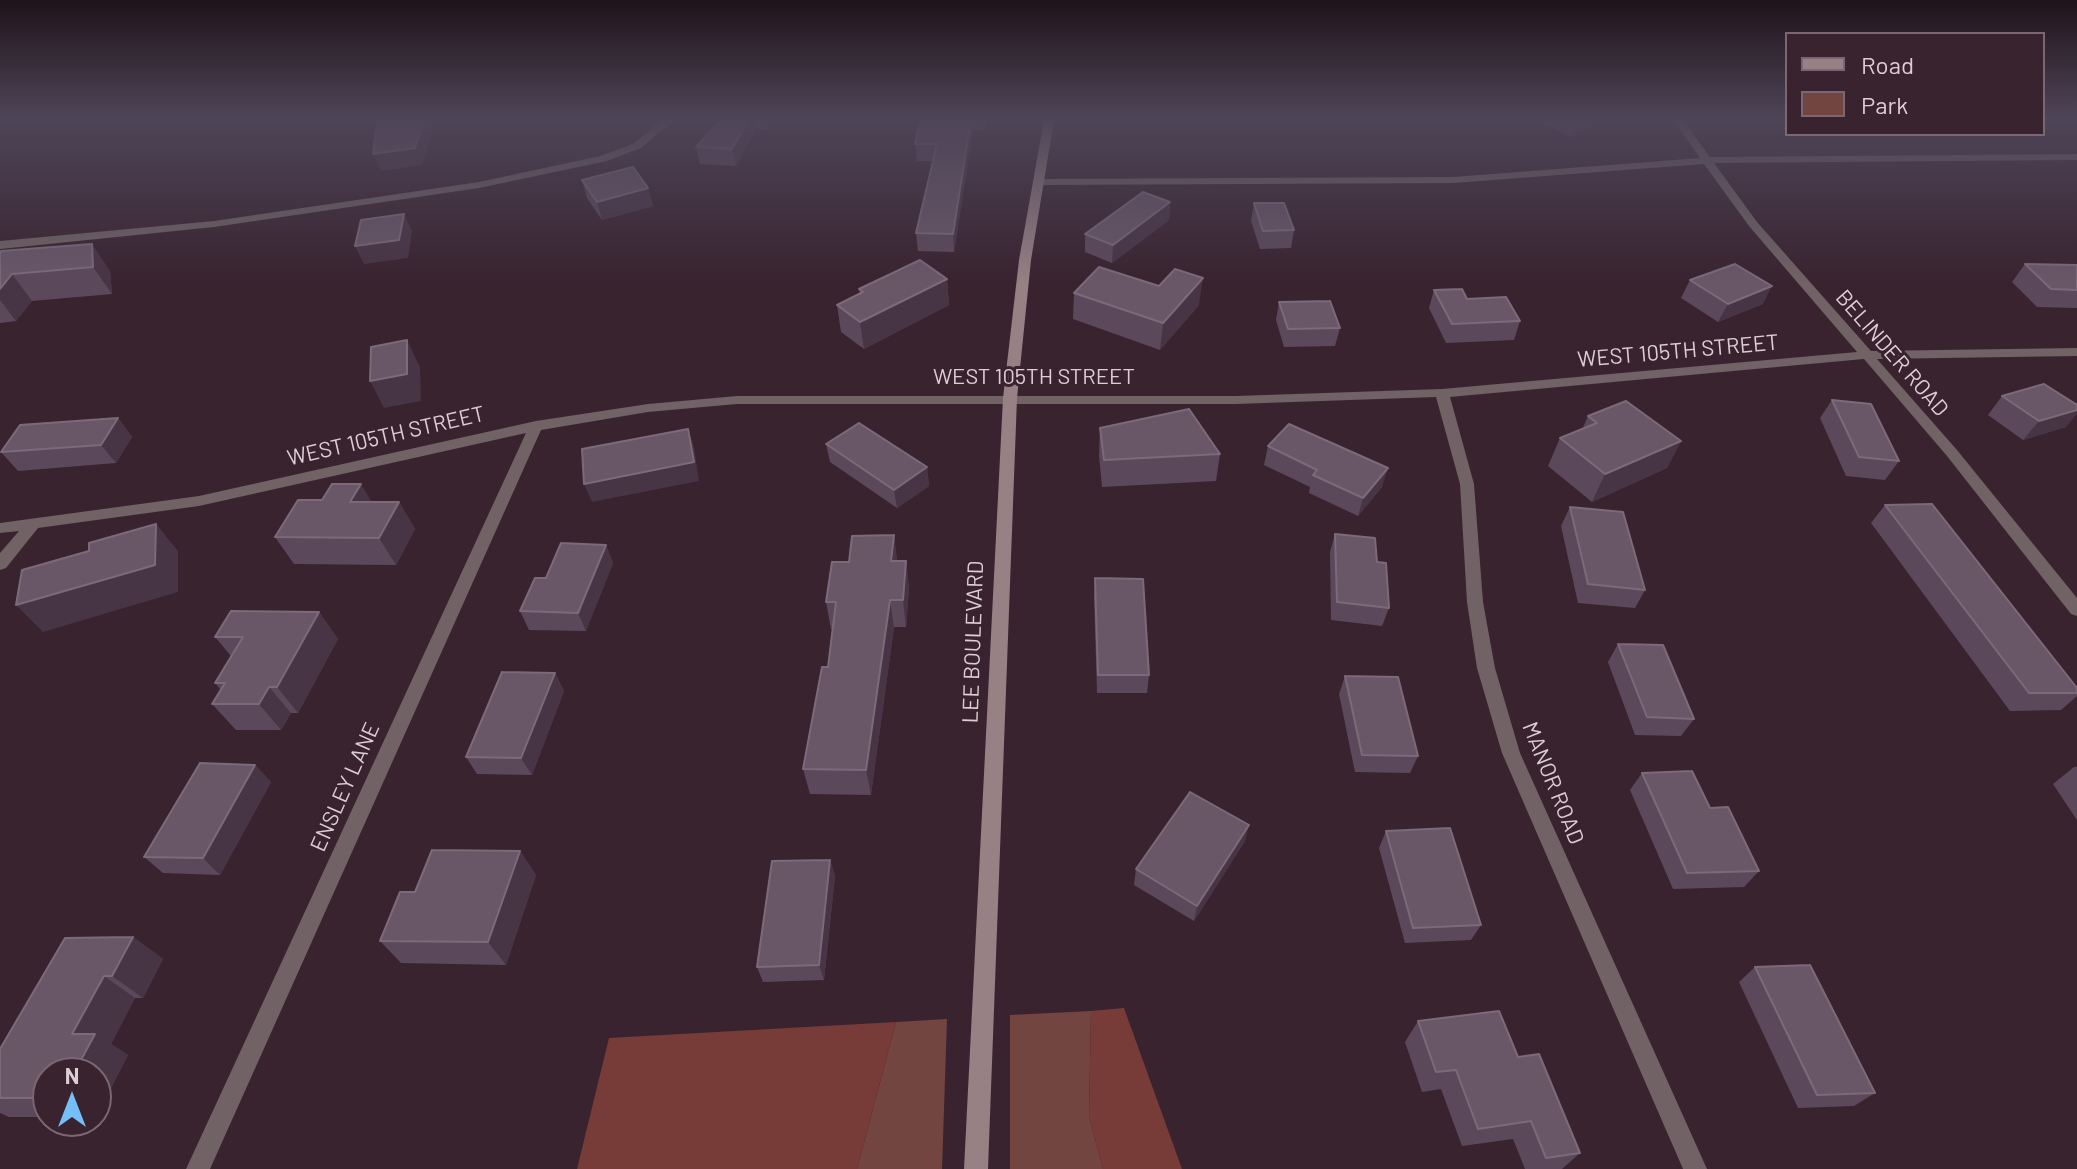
<!DOCTYPE html>
<html>
<head>
<meta charset="utf-8">
<style>
  body { margin:0 }
  #map { position:relative; width:2077px; height:1169px; overflow:hidden; background:#39232f; font-family:Barlow,sans-serif }
  canvas { display:block }
  .legend { position:absolute; left:1785px; top:32px; width:260px; height:104px; box-sizing:border-box; background:#39232f; border:2px solid #7b6772; margin:0; padding:10px 14px; list-style:none; font-size:24px; color:#ddced6 }
  .legend li { display:flex; align-items:center; gap:16px; height:40px }
  .legend b { width:40px; border:2px solid #7b6772 }
  .north { position:absolute; left:32px; top:1057px; width:80px; height:80px; box-sizing:border-box; background:#39232f; border:2px solid #7b6772; border-radius:50%; rotate:0deg; font-size:22px; font-weight:700; line-height:32px; text-align:center; color:#ddced6 }
  .north::after { content:''; display:block; margin:auto; width:28px; height:36px; background:#74c0f6; clip-path:polygon(50% 0,100% 100%,50% 72%,0 100%) }
</style>
</head>
<body>
<div id="map">
<canvas width="2077" height="1169"></canvas>
<ul class="legend">
<li><b style="height:10px;background:#978185"></b>Road</li>
<li><b style="height:22px;background:#734540"></b>Park</li>
</ul>
<div class="north">N</div>
</div>
<script>
const ctx = document.querySelector('canvas').getContext('2d');
ctx.lineJoin = 'round';
function paint(path, color) {
  ctx.fillStyle = color;
  ctx.fill(path, 'evenodd');
}
function shape(rows) {
  const path = new Path2D();
  for (const r of rows) {
    path.moveTo(r[0], r[1]);
    for (let i = 2; i < r.length; i += 2) path.lineTo(r[i], r[i + 1]);
  }
  return path;
}
function trace(path, color, width, dash) {
  ctx.strokeStyle = color;
  ctx.lineWidth = width;
  ctx.lineCap = dash ? 'butt' : 'round';
  ctx.setLineDash(dash || []);
  ctx.stroke(path);
}
function drawText(font, color, halo, rows, align = 'center') {
  ctx.font = font + ' Barlow,sans-serif';
  ctx.lineWidth = 6;
  ctx.setLineDash([]);
  ctx.textBaseline = 'middle';
  ctx.strokeStyle = halo;
  ctx.fillStyle = color;
  for (const [text, x, y, turn = 0] of rows) {
    ctx.save();
    ctx.translate(x, y);
    ctx.rotate((+turn || 0) * Math.PI / 180);
    ctx.textAlign = isNaN(turn) ? turn : align;
    if (halo) ctx.strokeText(text, 0, 0);
    ctx.fillText(text, 0, 0);
    ctx.restore();
  }
}
paint(shape([
  [1091,1011,1089,1116,1103,1169,1010,1169,1010,1015],
  [947,1019,942,1169,857,1169,896,1022]
]), '#734540');
paint(shape([
  [1124,1008,1182,1169,1103,1169,1089,1116,1091,1011],
  [896,1022,857,1169,577,1169,609,1038]
]), '#773c37');
paint(shape([
  [662,120,674,120,641,148,607,161,479,188,214,227,0,249,0,241,214,221,479,182,600,156,633,144,662,120],
  [1673,120,1683,120,1710,157,2077,154,2077,160,1714,163,1757,222,1871,351,2077,348,2077,356,1877,359,1957,450,2077,598,2077,616,2071,614,1947,456,1864,359,1450,397,1474,484,1483,602,1495,668,1520,753,1707,1169,1683,1169,1502,753,1477,668,1467,602,1460,484,1436,397,1236,404,737,404,648,412,541,430,210,1169,186,1169,526,433,199,506,38,528,6,568,0,570,0,553,19,531,0,533,0,523,199,496,536,421,648,404,737,396,1236,396,1442,389,1857,352,1749,226,1704,164,1453,183,1037,185,1032,182,1037,179,1453,177,1700,158,1673,120]
]), '#706265');
paint(shape([
  [1044,120,1054,120,1031,260,1017,398,988,1169,964,1169,1003,398,1019,260,1044,120]
]), '#978185');
paint(shape([
  [721,120,776,120,767,130,756,129,736,166,700,164,696,147],
  [920,120,987,120,984,131,973,130,954,252,918,251,916,233,933,161,917,161,915,144],
  [1540,120,1609,120,1571,137,1540,122],
  [582,180,648,188,653,206,602,220,587,198],
  [1170,202,1169,220,1112,263,1085,252,1085,234],
  [1254,203,1294,230,1291,248,1260,249,1251,221],
  [1,251,110,271,112,294,32,301,16,321,0,323,0,252],
  [2025,264,2077,265,2077,308,2037,307,2012,282],
  [947,279,949,305,864,349,841,332,837,305,860,294,859,289],
  [1690,280,1763,304,1718,322,1681,298],
  [1434,290,1467,299,1520,321,1514,340,1446,343,1429,308],
  [1074,293,1199,305,1160,350,1073,319],
  [1279,302,1340,328,1335,346,1284,347,1276,320],
  [2002,396,2066,427,2023,440,1988,415],
  [1832,400,1899,461,1885,480,1846,476,1820,418],
  [1588,416,1681,441,1667,468,1592,502,1548,466,1560,438,1582,430],
  [118,418,132,437,116,463,18,471,1,452],
  [1100,428,1220,454,1216,481,1102,487,1099,455],
  [826,444,927,467,929,486,897,508,830,462],
  [1268,446,1382,487,1358,516,1309,493,1310,487,1264,465],
  [372,502,399,502,415,529,396,565,294,564,275,537],
  [1885,505,2077,688,2077,696,2061,710,2010,711,1871,523],
  [1570,507,1645,590,1635,608,1578,603,1561,526],
  [1335,534,1377,562,1389,608,1382,626,1331,620,1330,552],
  [894,535,897,561,906,561,909,588,906,627,894,627,871,795,810,794,803,769,828,667,833,629,831,629,826,602,849,562],
  [606,545,613,563,586,631,529,630,520,611,546,578],
  [1095,578,1149,675,1147,693,1097,693,1094,597],
  [319,612,338,639,298,713,291,713,281,730,236,730,212,704,221,690,215,683,231,656,215,637],
  [1618,644,1694,719,1681,736,1635,735,1608,662],
  [555,673,564,691,532,775,477,774,466,757],
  [1345,676,1418,756,1410,773,1355,772,1339,694],
  [255,765,271,782,220,875,163,873,144,857],
  [2074,767,2077,767,2077,820,2053,784],
  [1642,773,1710,808,1759,871,1744,887,1673,889,1630,790],
  [1386,831,1481,925,1471,940,1405,943,1379,848],
  [1245,841,1194,921,1134,885,1136,869],
  [520,851,536,875,506,965,401,963,380,941,415,892],
  [830,860,835,876,824,980,763,982,757,967],
  [133,937,163,959,143,998,135,998,111,1044,128,1055,96,1117,48,1073,48,1117,9,1117,0,1113,0,1049],
  [1755,967,1875,1093,1854,1106,1798,1108,1739,982],
  [1418,1021,1518,1057,1580,1153,1562,1169,1525,1169,1513,1139,1462,1146,1441,1089,1422,1092,1405,1042]
]), '#5b495b');
paint(shape([
  [424,120,436,120,422,165,381,171,373,154],
  [748,120,755,120,756,129,736,166,732,149],
  [765,120,776,120,767,130],
  [971,120,973,120,973,130,954,252,953,234],
  [1577,120,1609,120,1571,137],
  [648,188,653,206,602,220,597,202],
  [1170,202,1169,220,1112,263,1113,245],
  [404,214,412,231,408,258,364,264,355,246],
  [92,244,110,271,112,294,93,267],
  [12,274,32,301,16,321,0,300,0,289],
  [1203,278,1199,305,1160,350,1163,323],
  [947,279,949,305,864,349,860,322],
  [1772,286,1763,304,1718,322,1728,304],
  [407,340,420,367,421,401,384,408,370,381],
  [2077,410,2077,414,2066,427,2023,440,2039,421],
  [118,418,132,437,116,463,101,445],
  [688,429,694,447,699,481,592,502,584,484],
  [1681,441,1667,468,1592,502,1605,474],
  [927,467,929,486,897,508,894,490],
  [1388,468,1382,487,1358,516,1363,498],
  [361,484,377,511,350,502],
  [399,502,415,529,396,565,379,538],
  [156,524,178,551,178,592,43,632,16,605],
  [894,535,897,562,891,561],
  [606,545,613,563,586,631,578,613],
  [906,561,909,588,906,627,903,600],
  [890,600,894,627,871,795,866,770],
  [319,612,338,639,298,713,277,687],
  [555,673,564,691,532,775,521,758],
  [269,687,291,713,281,730,259,704],
  [255,765,271,782,220,875,203,858],
  [1249,825,1245,841,1194,921,1197,906],
  [520,851,536,875,506,965,488,942],
  [830,860,835,876,824,980,819,965],
  [133,937,163,959,143,998,112,976],
  [104,976,135,998,111,1044,128,1055,96,1117,96,1073,74,1073,72,1034]
]), '#473444');
const building = shape([
  [377,120,424,120,415,148,373,154,377,120],
  [721,120,748,120,732,149,696,147,721,120],
  [920,120,971,120,953,234,916,233,937,144,915,144,920,120],
  [633,167,648,188,597,202,582,180,633,167],
  [1143,192,1170,202,1113,245,1085,234,1143,192],
  [1254,203,1284,203,1294,230,1263,231,1254,203],
  [404,214,399,240,355,246,361,220,404,214],
  [92,244,93,267,12,274,0,289,0,252,1,251,92,244],
  [920,260,947,279,860,322,837,305,863,292,859,289,920,260],
  [1735,264,1772,286,1728,304,1690,280,1735,264],
  [2025,264,2077,265,2077,290,2051,289,2025,264],
  [1099,267,1159,286,1175,269,1203,278,1163,323,1074,293,1099,267],
  [1462,289,1467,299,1506,297,1520,321,1452,324,1434,290,1462,289],
  [1330,301,1340,328,1288,329,1279,302,1330,301],
  [407,340,407,374,370,381,371,347,407,340],
  [2044,384,2077,405,2077,410,2039,421,2002,396,2044,384],
  [1832,400,1871,404,1899,461,1859,457,1832,400],
  [1626,401,1681,441,1605,474,1560,438,1597,423,1588,416,1626,401],
  [1189,409,1220,454,1104,460,1100,428,1189,409],
  [118,418,101,445,1,452,20,425,118,418],
  [859,423,927,467,894,490,826,444,859,423],
  [1289,424,1388,468,1363,498,1313,475,1317,470,1268,446,1289,424],
  [688,429,694,462,584,484,582,449,688,429],
  [332,484,361,484,350,502,399,502,379,538,275,537,298,500,322,500,332,484],
  [1932,504,2077,688,2077,693,2029,693,1885,505,1932,504],
  [1570,507,1623,512,1645,590,1588,584,1570,507],
  [156,524,155,565,16,605,22,570,89,551,89,543,156,524],
  [1335,534,1375,538,1377,562,1386,563,1389,608,1337,602,1335,534],
  [894,535,891,561,906,561,903,600,890,600,866,770,803,769,822,667,828,667,836,602,826,602,832,562,849,562,852,536,894,535],
  [561,543,606,545,578,613,520,611,535,578,546,578,561,543],
  [1095,578,1143,579,1149,675,1098,675,1095,578],
  [231,611,319,612,277,687,269,687,259,704,212,704,225,683,215,683,243,637,215,637,231,611],
  [1618,644,1663,645,1694,719,1647,717,1618,644],
  [502,672,555,673,521,758,466,757,502,672],
  [1345,676,1398,677,1418,756,1362,755,1345,676],
  [200,763,255,765,203,858,144,857,200,763],
  [1692,771,1710,808,1728,807,1759,871,1687,873,1642,773,1692,771],
  [1190,792,1249,825,1197,906,1136,869,1190,792],
  [1450,828,1481,925,1413,928,1386,831,1450,828],
  [432,850,520,851,488,942,380,941,400,892,415,892,432,850],
  [830,860,819,965,757,967,772,861,830,860],
  [133,937,112,976,104,976,72,1034,95,1034,74,1073,48,1073,48,1098,0,1098,0,1049,65,938,133,937],
  [1810,965,1875,1093,1817,1095,1755,967,1810,965],
  [1499,1011,1518,1057,1539,1054,1580,1153,1546,1158,1531,1121,1478,1129,1456,1070,1436,1072,1418,1021,1499,1011]
]);
paint(building, '#695768');
trace(building, '#7b6a7a', 2);
const sky = ctx.createLinearGradient(0, 0, 0, 284);
sky.addColorStop(0, '#1f131a');
sky.addColorStop(0.42, '#4e4558');
sky.addColorStop(1, '#4e455800');
ctx.fillStyle = sky;
ctx.fillRect(0, 0, 2077, 284);
drawText('22px', '#ddced6', '#39232f', [
  ["WEST 105TH STREET",1678,351,-5],
  ["BELINDER ROAD",1892,353,49],
  ["WEST 105TH STREET",1034,377],
  ["WEST 105TH STREET",386,436,-13],
  ["LEE BOULEVARD",973,642,-88],
  ["MANOR ROAD",1553,783,68],
  ["ENSLEY LANE",345,787,-66]
]);
</script>
</body>
</html>
